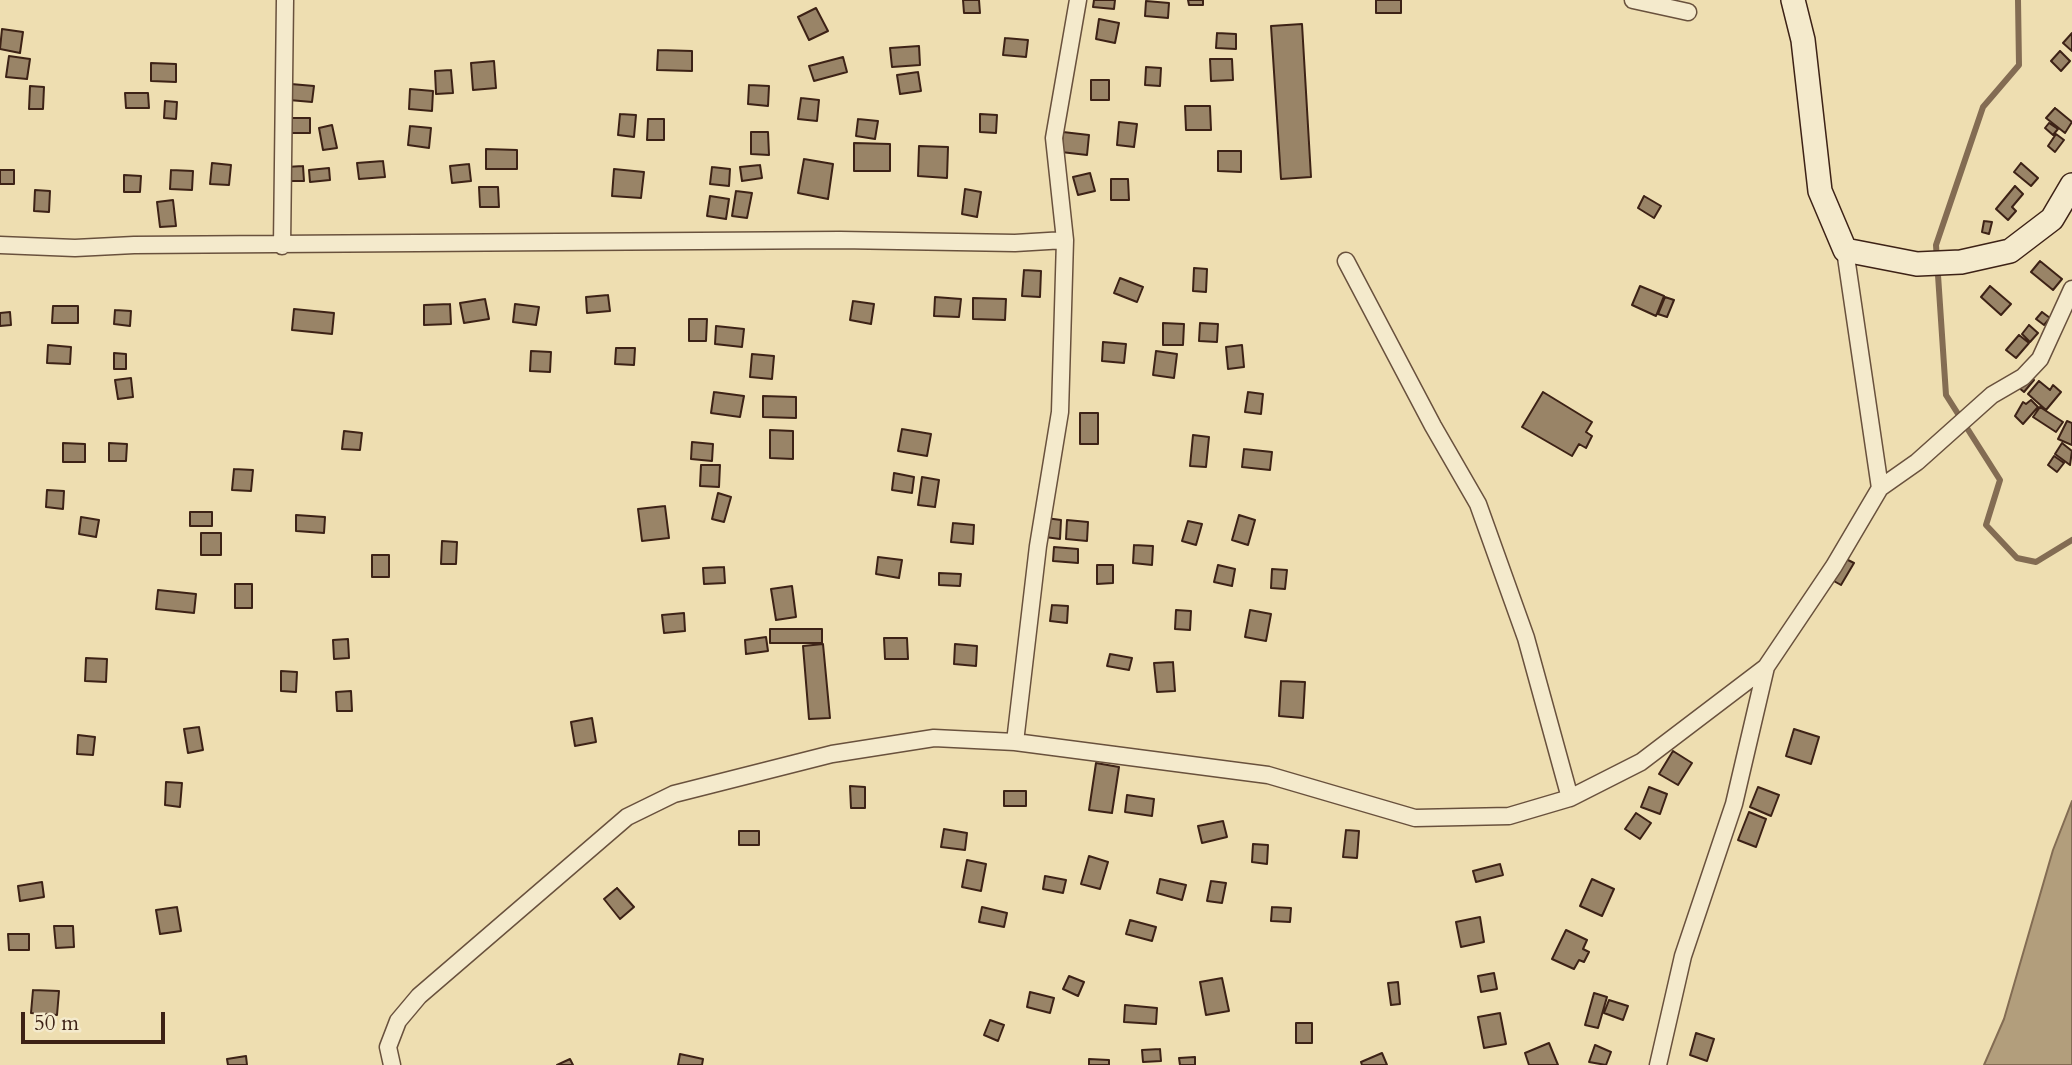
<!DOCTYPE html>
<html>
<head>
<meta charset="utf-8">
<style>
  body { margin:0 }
  #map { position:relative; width:2072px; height:1065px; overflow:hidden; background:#eedeb1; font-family:Cardo,serif }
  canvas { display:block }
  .scale { position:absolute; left:21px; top:1012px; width:144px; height:32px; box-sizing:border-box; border:4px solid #3d2216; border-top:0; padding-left:9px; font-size:21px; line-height:24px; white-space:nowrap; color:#3d2216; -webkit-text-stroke:5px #f4eacc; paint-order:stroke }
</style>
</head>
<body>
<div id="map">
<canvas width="2072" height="1065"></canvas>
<div class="scale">50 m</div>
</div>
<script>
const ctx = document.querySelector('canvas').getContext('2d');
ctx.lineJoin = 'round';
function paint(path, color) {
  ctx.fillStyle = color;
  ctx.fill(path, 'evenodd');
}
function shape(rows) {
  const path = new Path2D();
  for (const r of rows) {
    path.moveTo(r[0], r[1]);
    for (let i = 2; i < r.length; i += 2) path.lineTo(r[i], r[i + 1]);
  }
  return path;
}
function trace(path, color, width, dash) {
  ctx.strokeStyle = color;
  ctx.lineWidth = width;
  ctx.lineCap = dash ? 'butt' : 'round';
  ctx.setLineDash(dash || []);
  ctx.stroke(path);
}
const water = shape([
  [2072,801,2072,1065,1984,1065,2004,1019,2053,850,2072,801]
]);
paint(water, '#b29e7c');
trace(water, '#836c53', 2);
trace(shape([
  [2018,0,2019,65,1983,107,1936,245,1946,395,2000,480,1986,525,2017,558,2036,562,2072,540]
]), '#836c53', 6);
const building = shape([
  [963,0,979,0,980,13,964,13,963,0],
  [1094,0,1115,0,1114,9,1093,7,1094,0],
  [1188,0,1203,0,1203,5,1189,5,1188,0],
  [1376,0,1401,0,1401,13,1376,13,1376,0],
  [1146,1,1169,3,1168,18,1145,16,1146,1],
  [816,8,828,31,809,40,798,17,816,8],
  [1099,19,1119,23,1115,43,1096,39,1099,19],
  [1302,24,1311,177,1281,179,1271,26,1302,24],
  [2,29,23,32,20,53,0,49,2,29],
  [1217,33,1236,34,1236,49,1216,48,1217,33],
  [2072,33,2072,51,2063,43,2072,33],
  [1005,38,1028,40,1026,57,1003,55,1005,38],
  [919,46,920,65,892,67,890,48,919,46],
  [658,50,692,51,692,71,657,70,658,50],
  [2060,51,2070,61,2061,71,2051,61,2060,51],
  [9,56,30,59,27,79,6,77,9,56],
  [843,57,847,72,814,81,809,66,843,57],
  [1210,59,1232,59,1233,80,1211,81,1210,59],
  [494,61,496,88,473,90,471,63,494,61],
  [151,63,176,64,176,82,151,81,151,63],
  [1146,67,1161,68,1160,86,1145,85,1146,67],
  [451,70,453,93,436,94,435,71,451,70],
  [918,72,921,91,900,94,897,75,918,72],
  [1091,80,1109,80,1109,100,1091,100,1091,80],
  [291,84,314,86,312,102,289,100,291,84],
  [749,85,769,86,768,106,748,104,749,85],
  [30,86,44,87,43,109,29,109,30,86],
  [410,89,433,91,432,111,409,109,410,89],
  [125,93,148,93,149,108,126,108,125,93],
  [801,98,819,100,817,121,798,119,801,98],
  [165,101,177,102,176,119,164,118,165,101],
  [1185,106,1210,106,1211,130,1186,130,1185,106],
  [2055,108,2072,122,2065,133,2046,118,2055,108],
  [620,114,636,115,634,137,618,135,620,114],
  [980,114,997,115,996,133,980,132,980,114],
  [290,118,310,118,310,133,290,133,290,118],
  [648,119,664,119,664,140,647,140,648,119],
  [858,119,878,121,875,139,856,136,858,119],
  [1119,122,1137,124,1134,147,1117,145,1119,122],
  [2049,123,2058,129,2053,135,2045,128,2049,123],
  [332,125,337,148,323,150,319,128,332,125],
  [410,126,431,128,429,148,408,145,410,126],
  [751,132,768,132,769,155,751,154,751,132],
  [1063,132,1089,135,1087,155,1061,152,1063,132],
  [2056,134,2064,140,2055,152,2048,146,2056,134],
  [854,143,890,144,890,171,854,171,854,143],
  [919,146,948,147,947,178,918,176,919,146],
  [486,149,517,150,517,169,486,169,486,149],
  [1218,151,1241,151,1241,172,1218,171,1218,151],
  [804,159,833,164,828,199,798,193,804,159],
  [383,161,385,177,359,179,357,163,383,161],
  [212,163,231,165,229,185,210,184,212,163],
  [2021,163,2038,178,2031,186,2014,172,2021,163],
  [469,164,471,181,452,183,450,166,469,164],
  [760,165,762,178,742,181,740,167,760,165],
  [303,166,304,181,287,181,286,167,303,166],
  [712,167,730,169,729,186,710,184,712,167],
  [329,168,330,180,310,182,309,170,329,168],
  [614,169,644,172,641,198,612,196,614,169],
  [0,170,14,170,14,184,0,184,0,170],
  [171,170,193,171,192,190,170,189,171,170],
  [1090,173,1095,191,1078,195,1073,177,1090,173],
  [124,175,141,176,140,192,124,192,124,175],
  [1111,179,1128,179,1129,200,1111,200,1111,179],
  [2015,186,2023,194,2012,207,2016,211,2008,220,1996,209,2015,186],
  [479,187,498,187,499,207,480,207,479,187],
  [965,189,981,192,977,217,962,214,965,189],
  [35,190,50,191,49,212,34,211,35,190],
  [736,191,752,193,747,218,732,216,736,191],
  [710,196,729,199,726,219,707,216,710,196],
  [1644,196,1661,206,1654,218,1638,208,1644,196],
  [173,200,176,226,160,227,157,202,173,200],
  [1984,221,1992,222,1989,234,1982,232,1984,221],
  [2040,261,2062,279,2053,290,2031,272,2040,261],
  [1194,268,1207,269,1206,292,1193,291,1194,268],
  [1024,270,1041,271,1040,297,1022,296,1024,270],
  [1120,278,1143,287,1137,302,1114,293,1120,278],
  [1640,286,1664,296,1656,316,1632,305,1640,286],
  [1990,286,2011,304,2001,315,1981,297,1990,286],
  [608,295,610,311,587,313,586,297,608,295],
  [935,297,961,299,959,317,934,316,935,297],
  [1665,297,1674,300,1667,317,1658,314,1665,297],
  [973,298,1006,299,1005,320,973,319,973,298],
  [485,299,489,319,464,323,460,303,485,299],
  [853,301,874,304,871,324,850,320,853,301],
  [450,304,451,324,424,325,424,305,450,304],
  [515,304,539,307,536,325,513,322,515,304],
  [53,306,78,306,78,323,52,323,53,306],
  [294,309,334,313,332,334,292,330,294,309],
  [115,310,131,311,130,326,114,324,115,310],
  [10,312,11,325,0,326,0,313,10,312],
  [2042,312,2050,318,2044,325,2036,319,2042,312],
  [689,319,707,319,706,341,689,341,689,319],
  [1163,323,1184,324,1183,345,1163,345,1163,323],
  [1200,323,1218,324,1217,342,1199,341,1200,323],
  [2029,325,2038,333,2030,342,2022,334,2029,325],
  [716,326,744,329,742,347,715,344,716,326],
  [2019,335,2029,343,2016,358,2006,350,2019,335],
  [1103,342,1126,344,1124,363,1102,361,1103,342],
  [48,345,71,347,70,364,47,363,48,345],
  [1242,345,1244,367,1228,369,1226,347,1242,345],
  [616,348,635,348,634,365,615,364,616,348],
  [531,351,551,352,550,372,530,371,531,351],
  [1156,351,1177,354,1174,378,1153,375,1156,351],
  [114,353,126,354,126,369,114,369,114,353],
  [752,354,774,356,772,379,750,377,752,354],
  [2028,375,2034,380,2024,392,2018,387,2028,375],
  [131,378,133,397,118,399,115,380,131,378],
  [2039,381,2050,390,2053,385,2061,392,2046,410,2028,394,2039,381],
  [714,392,744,396,740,417,711,413,714,392],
  [1248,392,1263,394,1261,414,1245,412,1248,392],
  [1543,392,1592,422,1586,432,1592,436,1586,448,1579,444,1572,456,1522,427,1543,392],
  [763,396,796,397,796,418,763,417,763,396],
  [2031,400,2038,407,2023,424,2015,416,2023,402,2026,404,2031,400],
  [2040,407,2063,422,2056,432,2033,417,2040,407],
  [1080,413,1098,413,1098,444,1080,444,1080,413],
  [2067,421,2072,423,2072,445,2058,439,2067,421],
  [902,429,931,434,927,456,898,451,902,429],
  [770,430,793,431,793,459,770,458,770,430],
  [344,431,362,433,360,450,342,449,344,431],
  [1193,435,1209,437,1206,467,1190,466,1193,435],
  [692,442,713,444,712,461,691,459,692,442],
  [63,443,85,444,85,462,63,462,63,443],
  [109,443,127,444,126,461,109,461,109,443],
  [2062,443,2072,451,2070,465,2055,454,2062,443],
  [1244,449,1272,452,1270,470,1242,467,1244,449],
  [2054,456,2064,463,2057,472,2048,465,2054,456],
  [701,465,720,465,719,487,700,486,701,465],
  [234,469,253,470,251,491,232,490,234,469],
  [894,473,914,477,912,493,892,490,894,473],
  [922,477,939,480,935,507,918,505,922,477],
  [47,490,64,491,63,509,46,507,47,490],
  [718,493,731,497,724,522,712,519,718,493],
  [665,506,669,538,642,541,638,509,665,506],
  [190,512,212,512,212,526,190,526,190,512],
  [296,515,325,517,324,533,296,531,296,515],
  [1239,515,1255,520,1248,545,1232,540,1239,515],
  [81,517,99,520,96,537,79,534,81,517],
  [1046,518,1061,520,1060,539,1045,537,1046,518],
  [1067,520,1088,522,1087,541,1066,539,1067,520],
  [1188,521,1202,524,1196,545,1182,541,1188,521],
  [953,523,974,525,973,544,951,542,953,523],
  [201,533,221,533,221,555,201,555,201,533],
  [442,541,457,542,456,564,441,564,442,541],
  [1134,545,1153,546,1152,565,1133,563,1134,545],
  [1054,547,1078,549,1078,563,1053,561,1054,547],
  [372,555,389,555,389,577,372,577,372,555],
  [878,557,902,560,899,578,876,574,878,557],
  [1844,558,1854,563,1841,585,1832,580,1844,558],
  [1097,565,1113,565,1113,583,1097,584,1097,565],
  [1218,565,1235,569,1232,586,1214,582,1218,565],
  [724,567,725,583,704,584,703,568,724,567],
  [1272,569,1287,570,1285,589,1271,588,1272,569],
  [939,573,961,574,960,586,939,585,939,573],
  [235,584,252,584,252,608,235,608,235,584],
  [792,586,796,617,776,620,771,589,792,586],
  [158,590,196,594,194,613,156,609,158,590],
  [1052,605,1068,606,1067,623,1050,621,1052,605],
  [1176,610,1191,611,1190,630,1175,629,1176,610],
  [1250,610,1271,614,1266,641,1245,637,1250,610],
  [684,613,685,631,664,633,662,615,684,613],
  [770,629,822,629,822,643,770,643,770,629],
  [766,637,768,651,746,654,745,640,766,637],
  [884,638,907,638,908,659,885,659,884,638],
  [348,639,349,658,334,659,333,640,348,639],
  [823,644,830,718,809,719,803,646,823,644],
  [955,644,977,646,976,666,954,664,955,644],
  [1110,654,1132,658,1129,670,1107,666,1110,654],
  [86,658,107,659,106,682,85,681,86,658],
  [1173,662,1175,691,1157,692,1154,663,1173,662],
  [281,671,297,672,296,692,281,691,281,671],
  [1281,681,1305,682,1303,718,1279,716,1281,681],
  [351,691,352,711,337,711,336,692,351,691],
  [592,718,596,742,575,746,571,722,592,718],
  [199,727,203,750,188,753,184,729,199,727],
  [1794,729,1819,737,1811,764,1786,756,1794,729],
  [78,735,95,737,93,755,77,754,78,735],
  [1673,751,1692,763,1678,785,1659,774,1673,751],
  [1096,763,1119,767,1112,813,1089,810,1096,763],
  [166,782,182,783,180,807,165,805,166,782],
  [850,786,865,787,865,808,851,808,850,786],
  [1649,787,1667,794,1660,814,1641,807,1649,787],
  [1758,787,1779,795,1771,816,1750,807,1758,787],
  [1004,791,1026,791,1026,806,1004,806,1004,791],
  [1127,795,1154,799,1152,816,1125,812,1127,795],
  [1749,812,1766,819,1756,847,1738,840,1749,812],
  [1636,813,1651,823,1640,839,1625,829,1636,813],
  [1223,821,1227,837,1202,843,1198,826,1223,821],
  [944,829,967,833,965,850,941,847,944,829],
  [1346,830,1359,831,1357,858,1343,857,1346,830],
  [739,831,759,831,759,845,739,845,739,831],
  [1253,844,1268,845,1267,864,1252,862,1253,844],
  [1089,856,1108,862,1100,889,1081,884,1089,856],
  [967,860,986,864,981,891,962,887,967,860],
  [1500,864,1503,875,1476,882,1473,871,1500,864],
  [1045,876,1066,880,1063,893,1043,889,1045,876],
  [1160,879,1186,885,1182,900,1157,893,1160,879],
  [1592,879,1614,889,1602,916,1580,906,1592,879],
  [1211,881,1226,883,1222,903,1207,901,1211,881],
  [42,882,44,897,20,901,18,886,42,882],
  [617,888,634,907,620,919,604,899,617,888],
  [177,907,181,931,160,934,156,910,177,907],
  [982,907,1007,913,1004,927,979,922,982,907],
  [1272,907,1291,908,1290,922,1271,921,1272,907],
  [1480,917,1484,942,1461,947,1456,922,1480,917],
  [1130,920,1156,927,1152,941,1126,934,1130,920],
  [54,926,73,926,74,947,56,948,54,926],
  [1566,930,1587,940,1583,949,1589,952,1584,962,1579,960,1574,969,1552,959,1566,930],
  [8,934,29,934,29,950,9,950,8,934],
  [1494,973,1497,989,1481,992,1478,976,1494,973],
  [1069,976,1084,982,1078,996,1063,989,1069,976],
  [1222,978,1229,1011,1206,1015,1200,982,1222,978],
  [1398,982,1400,1004,1391,1005,1388,983,1398,982],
  [33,990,59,991,57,1015,31,1013,33,990],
  [1030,992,1054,998,1050,1013,1027,1007,1030,992],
  [1594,993,1607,997,1598,1028,1585,1025,1594,993],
  [1609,1000,1628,1006,1623,1020,1604,1013,1609,1000],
  [1125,1005,1157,1008,1156,1024,1124,1022,1125,1005],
  [1500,1013,1506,1044,1484,1048,1478,1017,1500,1013],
  [990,1020,1004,1025,998,1041,984,1035,990,1020],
  [1296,1023,1312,1023,1312,1043,1296,1043,1296,1023],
  [1696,1033,1714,1039,1707,1061,1690,1055,1696,1033],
  [1549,1043,1558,1065,1529,1065,1525,1053,1549,1043],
  [1595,1045,1611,1052,1606,1065,1589,1062,1595,1045],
  [1160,1049,1161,1061,1143,1062,1142,1050,1160,1049],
  [1382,1053,1387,1065,1362,1065,1361,1062,1382,1053],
  [680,1054,703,1059,702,1065,678,1065,680,1054],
  [246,1056,247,1065,228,1065,227,1059,246,1056],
  [1195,1057,1195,1065,1180,1065,1179,1058,1195,1057],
  [570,1059,573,1065,557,1065,570,1059],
  [1089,1059,1109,1060,1109,1065,1089,1065,1089,1059]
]);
paint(building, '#998467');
trace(building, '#3d2216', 2);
const street = shape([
  [1633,0,1688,12],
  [0,245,75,248,134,245,840,240,1015,243,1065,240],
  [282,246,285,0],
  [1845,250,1880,488],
  [1346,261,1433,426,1478,504,1526,638,1570,798],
  [1015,742,1038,546,1060,412,1065,240,1054,138,1078,0],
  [392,1065,388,1047,398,1021,419,996,627,817,674,794,832,754,934,738,1015,742,1268,775,1415,818,1509,816,1570,798,1641,762,1766,667,1834,566,1880,488,1917,462,1992,395,2023,377,2040,359,2072,289],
  [1658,1065,1683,956,1734,804,1766,667]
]);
const secondary = shape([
  [1793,0,1803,40,1820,191,1845,250,1917,264,1961,262,2010,251,2052,219,2072,185]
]);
trace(street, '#69513d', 19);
trace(secondary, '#3d2216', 26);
trace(street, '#f4eacc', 16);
trace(secondary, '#f4eacc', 23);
</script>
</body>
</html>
